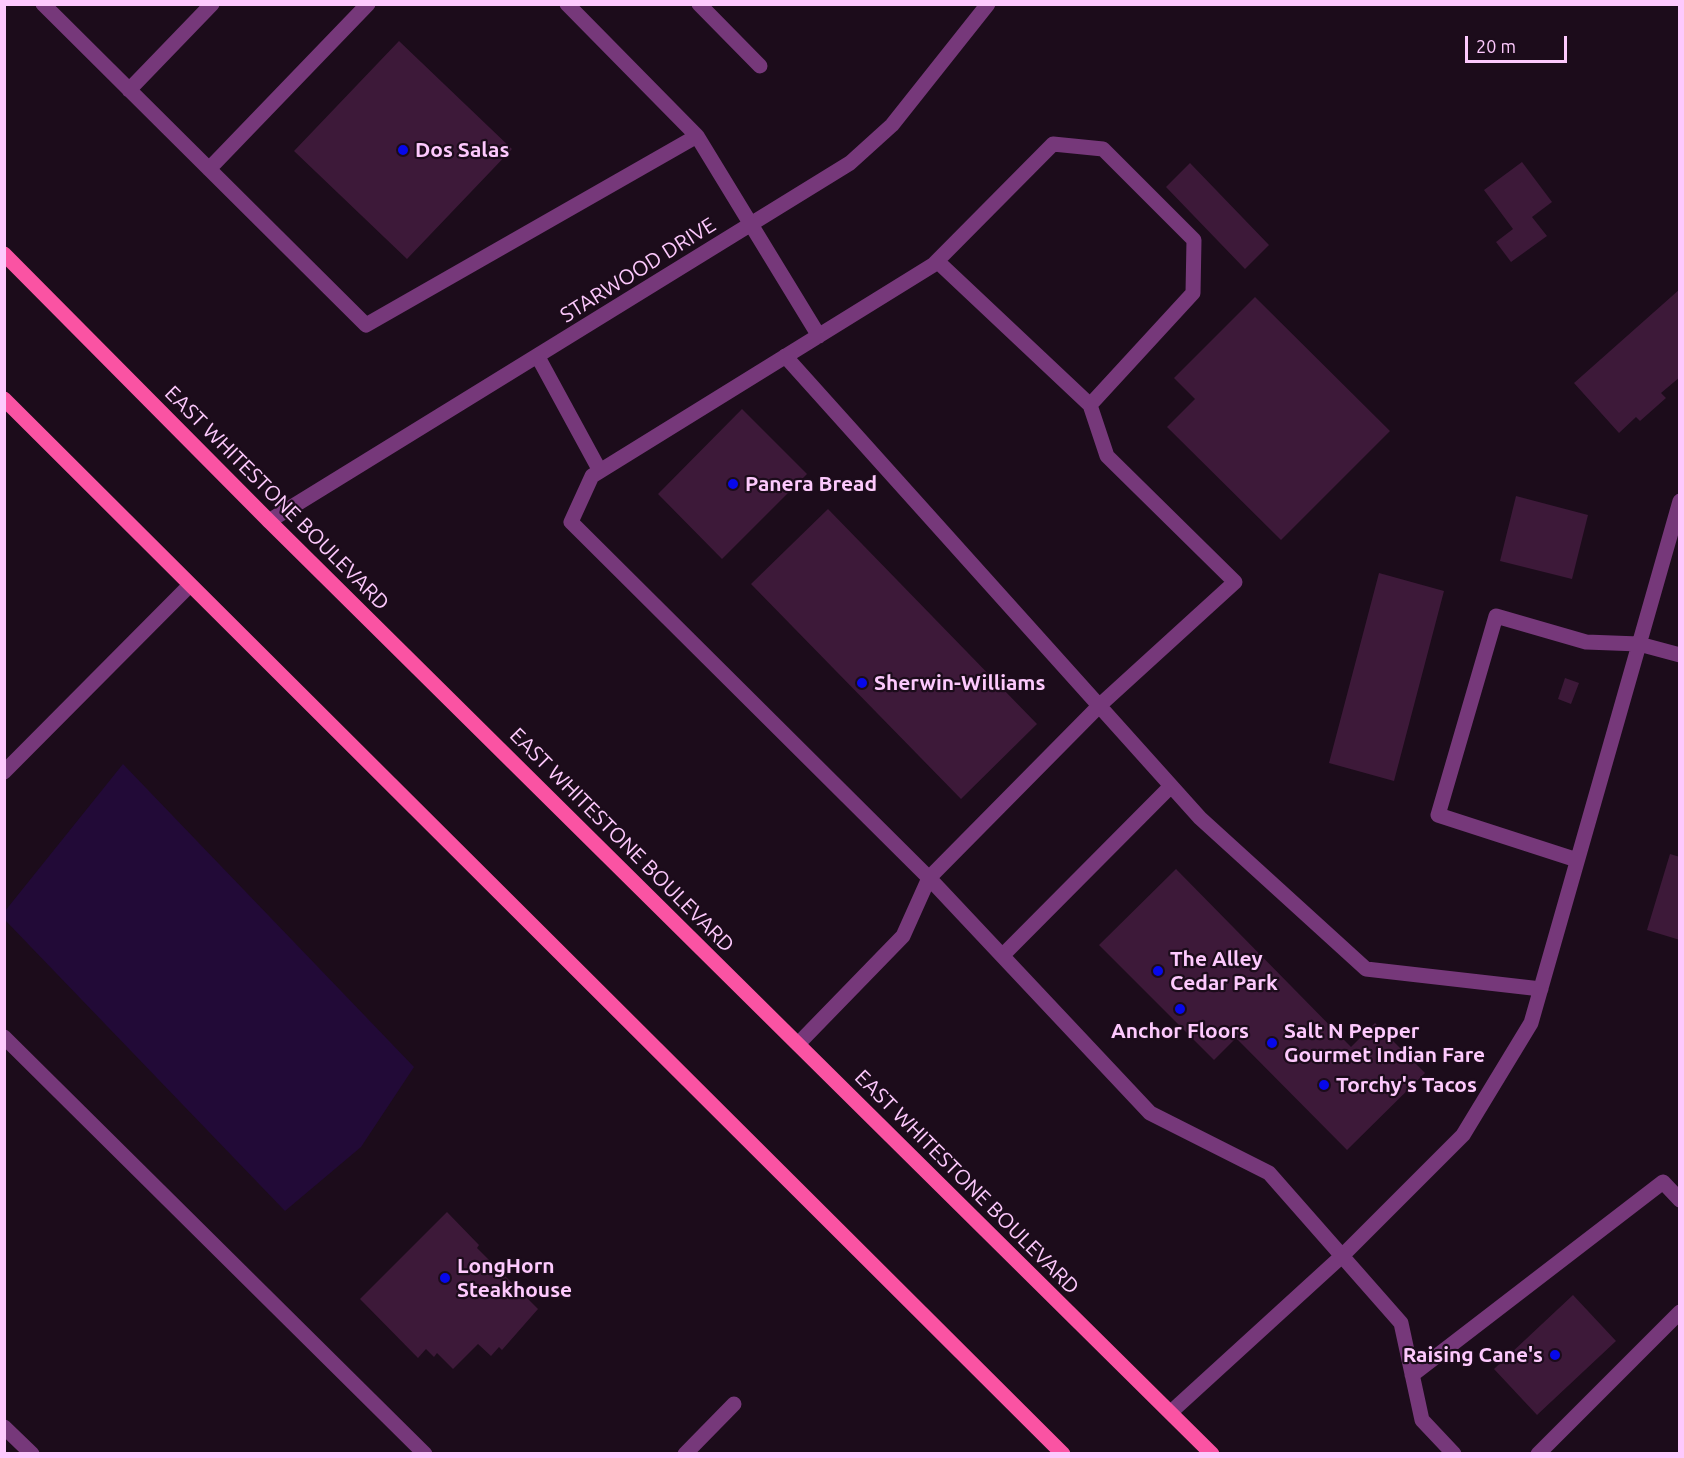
<!DOCTYPE html>
<html>
<head>
<meta charset="utf-8">
<style>
  body { margin:0 }
  #map { position:relative; width:1684px; height:1458px; overflow:hidden; background:#1c0c1b; font-family:Ubuntu,sans-serif }
  canvas { display:block }
  .frame { position:absolute; inset:0; border:6px solid #fdc9fd; pointer-events:none }
  .scale { position:absolute; left:1465px; top:36px; width:102px; height:27px; box-sizing:border-box; border:3px solid #fdc9fd; border-top:0; padding-left:8px; font-size:18px; line-height:21px; white-space:nowrap; color:#fdc9fd; -webkit-text-stroke:4px #1c0c1b; paint-order:stroke }
</style>
</head>
<body>
<div id="map">
<canvas width="1684" height="1458"></canvas>
<div class="frame"></div>
<div class="scale">20 m</div>
</div>
<script>
const ctx = document.querySelector('canvas').getContext('2d');
ctx.lineJoin = 'round';
function paint(path, color) {
  ctx.fillStyle = color;
  ctx.fill(path, 'evenodd');
}
function shape(rows) {
  const path = new Path2D();
  for (const r of rows) {
    path.moveTo(r[0], r[1]);
    for (let i = 2; i < r.length; i += 2) path.lineTo(r[i], r[i + 1]);
  }
  return path;
}
function trace(path, color, width, dash) {
  ctx.strokeStyle = color;
  ctx.lineWidth = width;
  ctx.lineCap = dash ? 'butt' : 'round';
  ctx.setLineDash(dash || []);
  ctx.stroke(path);
}
function drawText(font, color, halo, rows, align = 'center') {
  ctx.font = font + ' Ubuntu,sans-serif';
  ctx.lineWidth = 4.5;
  ctx.setLineDash([]);
  ctx.textBaseline = 'middle';
  ctx.strokeStyle = halo;
  ctx.fillStyle = color;
  for (const [text, x, y, turn = 0] of rows) {
    ctx.save();
    ctx.translate(x, y);
    ctx.rotate((+turn || 0) * Math.PI / 180);
    ctx.textAlign = isNaN(turn) ? turn : align;
    if (halo) ctx.strokeText(text, 0, 0);
    ctx.fillText(text, 0, 0);
    ctx.restore();
  }
}
paint(shape([
  [123,764,414,1067,361,1147,285,1211,5,920,5,911]
]), '#220a37');
paint(shape([
  [399,41,512,149,407,259,294,151],
  [1522,162,1552,202,1532,217,1547,236,1511,262,1496,242,1513,229,1484,190],
  [1190,163,1269,245,1245,269,1166,187],
  [1680,289,1680,377,1661,393,1666,398,1640,421,1636,417,1619,433,1574,383],
  [1255,297,1390,431,1281,540,1167,427,1195,399,1174,378],
  [742,409,807,474,722,559,658,494],
  [1516,496,1588,515,1572,579,1500,561],
  [828,509,1037,724,961,799,751,584],
  [1379,573,1444,591,1394,781,1329,763],
  [1565,678,1579,683,1571,704,1558,699],
  [1670,854,1680,857,1680,940,1647,930],
  [1176,869,1351,1047,1375,1023,1425,1073,1347,1150,1236,1038,1214,1060,1099,945],
  [447,1212,479,1245,477,1248,538,1309,502,1350,499,1347,491,1356,478,1344,453,1369,437,1353,434,1357,426,1349,418,1358,360,1299],
  [1573,1295,1616,1341,1537,1415,1494,1369]
]), '#3d1939');
trace(shape([
  [43,4,366,325,697,136],
  [567,4,697,136,819,336],
  [699,4,760,66],
  [129,90,212,4],
  [1053,144,1103,149,1194,240,1193,293,1090,405,1107,456,1235,582,1100,705,929,878,571,522,592,476,933,265,1053,144],
  [209,169,368,4],
  [937,261,1090,405],
  [785,356,1200,818,1366,969,1541,989],
  [538,357,600,471],
  [269,521,850,163,892,125,988,4],
  [4,772,190,585],
  [1577,860,1438,815,1496,616,1586,642,1639,644,1680,655],
  [1003,955,1171,786],
  [4,1037,425,1454],
  [798,1044,903,936,929,878,1150,1113,1269,1173,1401,1323,1422,1420,1454,1454],
  [1412,1375,1663,1182,1680,1200],
  [1171,1412,1343,1255,1463,1135,1531,1023,1680,501],
  [4,1427,32,1454],
  [685,1454,734,1404],
  [1538,1454,1680,1312]
]), '#76387a', 15);
trace(shape([
  [4,254,269,521,1212,1454],
  [4,399,1063,1454]
]), '#fa53a3', 15);
for (const [x, y, r, color] of [
  [403,150,6,"#0708eb"],
  [733,484,6,"#0708eb"],
  [862,683,6,"#0708eb"],
  [1158,971,6,"#0708eb"],
  [1180,1009,6,"#0708eb"],
  [1272,1043,6,"#0708eb"],
  [1324,1085,6,"#0708eb"],
  [445,1278,6,"#0708eb"],
  [1555,1355,6,"#0708eb"]
]) {
  const dot = new Path2D();
  dot.arc(x, y, r, 0, 2 * Math.PI);
  ctx.fillStyle = color;
  ctx.fill(dot);
  trace(dot, '#1c0c1b', 2);
}
drawText('bold 21px', '#fdc9fd', '#1c0c1b', [
  ["Dos Salas",415,150],
  ["Panera Bread",745,484],
  ["Sherwin-Williams",874,683],
  ["The Alley",1170,959],
  ["Cedar Park",1170,983],
  ["Anchor Floors",1180,1031,"center"],
  ["Salt N Pepper",1284,1031],
  ["Gourmet Indian Fare",1284,1055],
  ["Torchy's Tacos",1336,1085],
  ["LongHorn",457,1266],
  ["Steakhouse",457,1290],
  ["Raising Cane's",1543,1355,"right"]
], 'left');
drawText('21px', '#fdc9fd', '#1c0c1b', [
  ["STARWOOD DRIVE",638,270,-32],
  ["EAST WHITESTONE BOULEVARD",277,498,45],
  ["EAST WHITESTONE BOULEVARD",622,840,45],
  ["EAST WHITESTONE BOULEVARD",967,1182,45]
]);
</script>
</body>
</html>
